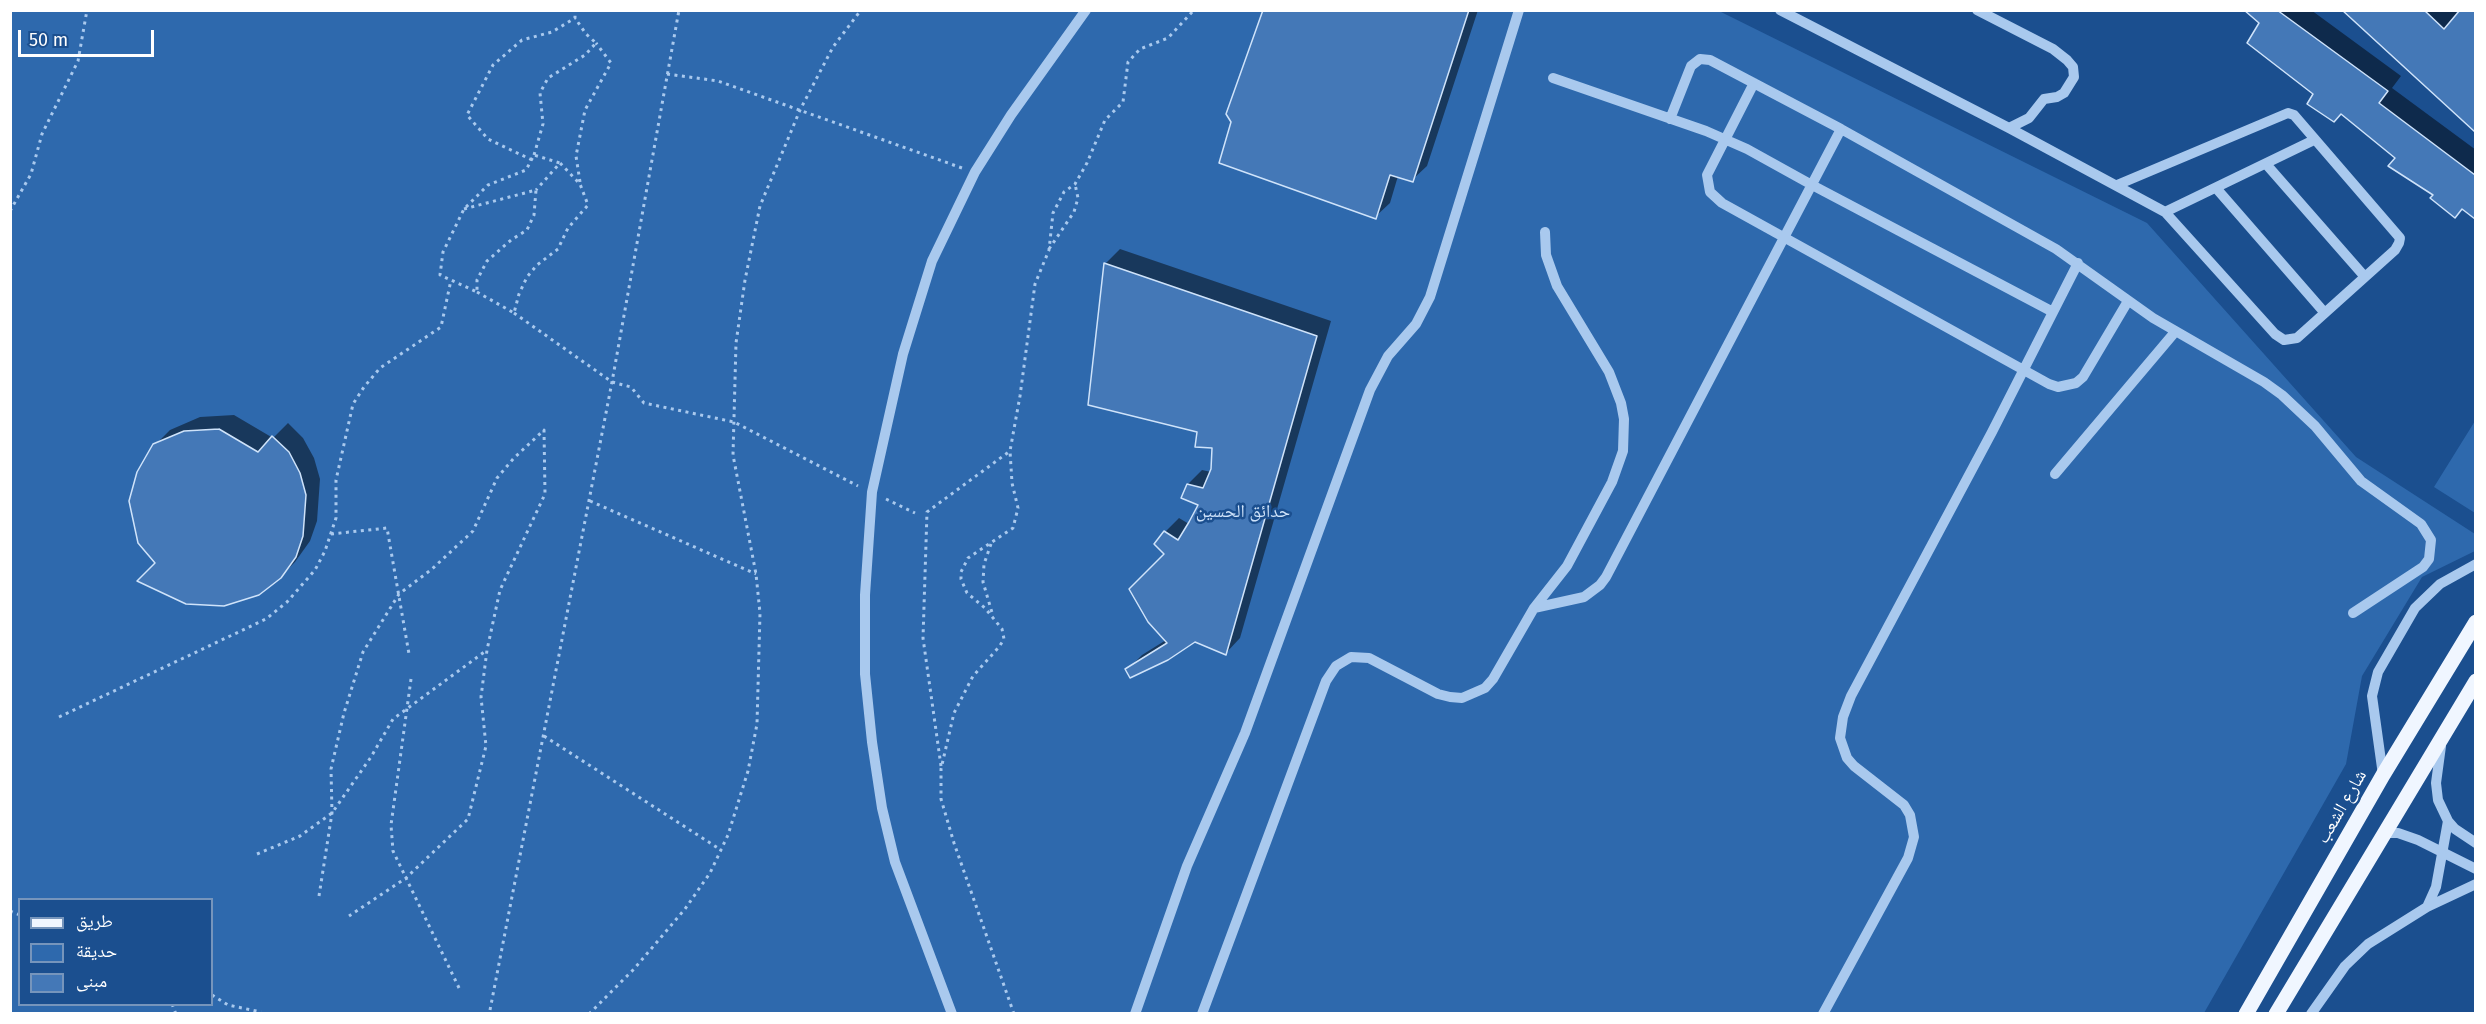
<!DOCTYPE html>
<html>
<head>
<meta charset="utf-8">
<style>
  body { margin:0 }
  #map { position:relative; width:2486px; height:1024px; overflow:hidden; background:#1b4f8f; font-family:"Fira Sans","Noto Naskh Arabic",sans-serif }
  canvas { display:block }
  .frame { position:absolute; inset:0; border:12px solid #fff; pointer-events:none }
  .legend { position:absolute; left:18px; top:898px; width:195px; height:108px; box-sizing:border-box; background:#1b4f8f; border:2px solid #7695bc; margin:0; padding:8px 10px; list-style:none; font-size:18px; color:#fff }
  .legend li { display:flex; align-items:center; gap:12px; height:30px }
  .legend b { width:30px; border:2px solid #7695bc }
  .scale { position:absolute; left:18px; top:30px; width:136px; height:27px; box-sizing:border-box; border:3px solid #fff; border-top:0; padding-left:8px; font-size:18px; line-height:21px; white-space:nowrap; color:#fff; -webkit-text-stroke:4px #1b4f8f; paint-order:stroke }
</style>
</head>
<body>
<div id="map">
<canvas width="2486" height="1024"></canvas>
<div class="frame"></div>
<ul class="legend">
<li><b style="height:8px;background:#f0f6ff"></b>طريق</li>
<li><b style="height:16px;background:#2e69ad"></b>حديقة</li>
<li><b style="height:16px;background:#4478b7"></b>مبنى</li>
</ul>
<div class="scale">50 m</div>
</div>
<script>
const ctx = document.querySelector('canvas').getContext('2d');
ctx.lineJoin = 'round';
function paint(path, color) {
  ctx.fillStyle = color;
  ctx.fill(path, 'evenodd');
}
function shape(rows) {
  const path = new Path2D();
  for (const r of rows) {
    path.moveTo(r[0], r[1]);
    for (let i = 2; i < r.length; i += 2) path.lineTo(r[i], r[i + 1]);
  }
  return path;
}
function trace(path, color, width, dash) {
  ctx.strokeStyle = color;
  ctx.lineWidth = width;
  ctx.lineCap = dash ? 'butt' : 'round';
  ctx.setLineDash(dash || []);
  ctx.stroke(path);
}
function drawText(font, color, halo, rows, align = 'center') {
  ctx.font = font + ' "Fira Sans","Noto Naskh Arabic",sans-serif';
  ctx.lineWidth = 5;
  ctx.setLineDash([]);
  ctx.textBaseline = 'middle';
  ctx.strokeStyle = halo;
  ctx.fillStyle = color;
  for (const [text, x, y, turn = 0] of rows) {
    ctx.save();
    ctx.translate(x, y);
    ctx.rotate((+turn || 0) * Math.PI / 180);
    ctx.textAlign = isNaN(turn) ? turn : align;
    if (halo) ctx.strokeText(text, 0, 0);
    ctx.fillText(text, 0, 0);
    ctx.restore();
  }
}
paint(shape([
  [10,11,1719,11,2147,223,2356,457,2475,534,2475,551,2422,577,2362,676,2346,764,2204,1013,11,1013],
  [20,900,212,900,212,1004,20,1004],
  [2475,421,2475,513,2434,487]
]), '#2e69ad');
paint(shape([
  [1265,10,1478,10,1427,166,1412,180,1398,176,1390,203,1375,217],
  [2247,10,2311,10,2401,76,2392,88,2476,150,2476,218,2463,208,2435,194,2397,158,2342,112,2315,94,2261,23],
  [2345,10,2454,10,2459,15,2462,10,2476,10,2476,130],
  [1120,249,1331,321,1240,638,1226,653,1195,641,1127,670,1142,655,1166,640,1165,532,1179,518,1189,524,1200,504,1188,484,1202,470,1211,472,1213,447,1199,431,1090,404,1106,263],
  [234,415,273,438,288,423,303,438,314,458,320,479,317,521,310,541,295,562,280,577,157,563,155,445,170,430,200,417]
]), '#0007');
const building = shape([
  [1263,10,1469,10,1413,182,1390,175,1376,219,1219,163,1231,122,1226,114,1263,10],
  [2244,10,2277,10,2388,91,2379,103,2475,175,2475,219,2462,209,2455,218,2430,198,2433,195,2388,166,2395,158,2341,114,2334,122,2307,104,2313,94,2247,43,2259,23,2244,10],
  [2342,10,2424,10,2444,29,2460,10,2475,10,2475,132,2342,10],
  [1104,263,1317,336,1226,655,1195,642,1168,660,1130,678,1125,669,1167,643,1148,622,1129,589,1164,554,1154,544,1164,531,1178,540,1189,522,1198,505,1181,498,1187,484,1203,488,1211,469,1212,448,1195,447,1197,432,1088,405,1104,263],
  [219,429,258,452,272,436,289,452,300,473,306,495,303,536,296,557,281,578,259,595,224,606,186,604,137,581,155,563,138,543,129,501,137,472,153,444,184,431,219,429]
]);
paint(building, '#4478b7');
trace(building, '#cfe3fa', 1.5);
trace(shape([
  [667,74,718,81,962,168],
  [534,155,543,124,540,93,548,78,585,55,596,43,586,34,575,18],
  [532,160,488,139,467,115,493,65,522,40,552,32,575,18,575,10],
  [580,182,576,156,585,110,611,63,596,43],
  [464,209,536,190,534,215,527,230,511,240,487,261,477,280,477,292,440,275,443,252,464,209,488,185,526,170,534,155,560,163],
  [10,211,31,174,42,134,78,61,87,10],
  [1049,249,1074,212,1078,198,1075,184],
  [477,292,514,313,519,294,527,277,537,265,558,249,568,228,588,205,580,184,560,163,536,190],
  [514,313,612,382,631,387,644,403,734,422,858,486],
  [886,499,915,513],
  [590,501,756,574],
  [331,534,387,528,409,654],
  [991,544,984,564,983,582,993,616],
  [411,679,391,825,393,851,460,990],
  [59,717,266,619,287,602,315,570,325,551,336,518,336,480,353,404,364,387,380,368,441,327,451,280],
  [544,736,721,850],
  [941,766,923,638,927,512,1010,451],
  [257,854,300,836,332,813,371,757,393,719,487,650],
  [319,896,332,813,331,769,344,713,363,652,399,594,432,569,473,531,497,478,514,458,544,430,545,494,500,590,487,650,481,697,486,746,468,819,406,878,349,916],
  [10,911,20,915],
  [212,995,228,1005,261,1012],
  [172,1004,176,1014],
  [490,1010,612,382,679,10],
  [589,1014,634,969,685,909,710,873,728,835,748,771,757,724,760,613,756,574,733,455,736,343,745,280,760,206,800,110,833,47,861,10],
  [1014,1014,954,843,941,799,941,769,954,713,973,676,999,647,1004,639,1002,629,985,608,967,593,961,579,961,572,968,558,1013,528,1018,508,1012,483,1010,451,1020,396,1035,284,1049,250,1053,213,1064,192,1075,184,1087,163,1105,120,1123,102,1128,62,1140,49,1168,38,1194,10]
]), '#a9c9ee', 3, [3, 4.5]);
trace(shape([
  [1780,10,2009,128,2165,212,2275,334,2284,340,2297,338,2395,250,2399,243,2400,238,2294,115,2288,113,2117,185],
  [1977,10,2053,49,2067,60,2073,67,2074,77,2064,93,2057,97,2044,99,2029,118,2009,128],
  [1553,78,1706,131,1747,149,1812,185,2053,312],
  [1754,83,1707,175,1710,192,1722,203,2049,384,2058,387,2076,383,2083,377,2128,301],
  [1670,119,1691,66,1700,59,1710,60,1841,129,2056,249,2153,318,2264,382,2282,395,2315,426,2361,481,2421,524,2431,540,2429,559,2423,567,2353,613],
  [2266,164,2365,277],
  [2216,188,2324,312],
  [2165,212,2314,140],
  [2055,474,2175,332],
  [1534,608,1584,597,1600,585,1606,577,1841,129],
  [2441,746,2436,783,2438,800,2448,821,2455,829,2476,843],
  [2383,775,2372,696,2378,672,2415,608,2440,584,2476,564],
  [2385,833,2398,833,2418,840,2476,869],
  [2427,907,2436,887,2448,821],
  [952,1014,895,862,882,808,872,742,865,674,865,595,872,492,903,354,932,261,975,172,1011,115,1086,10],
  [1135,1014,1187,866,1245,733,1370,390,1388,356,1416,324,1430,297,1519,10],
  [1202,1014,1326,681,1336,666,1351,657,1369,658,1438,694,1450,697,1462,698,1485,688,1493,679,1534,608,1567,566,1612,482,1623,451,1624,419,1621,403,1609,372,1557,286,1546,255,1545,232],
  [1823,1014,1908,858,1914,837,1910,815,1904,805,1854,766,1847,758,1840,738,1843,717,1851,696,1992,432,2078,263],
  [2311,1014,2345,966,2368,944,2427,907,2476,884]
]), '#a9c9ee', 10);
trace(shape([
  [2246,1014,2383,775,2476,622],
  [2276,1014,2476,681]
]), '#f0f6ff', 15);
drawText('18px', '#cfe3fa', '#1b4f8f', [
  ["حدائق الحسين",1243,512]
]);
drawText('18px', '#fff', '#1b4f8f', [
  ["شارع الشعب",2342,807,-60]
]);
</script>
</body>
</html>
